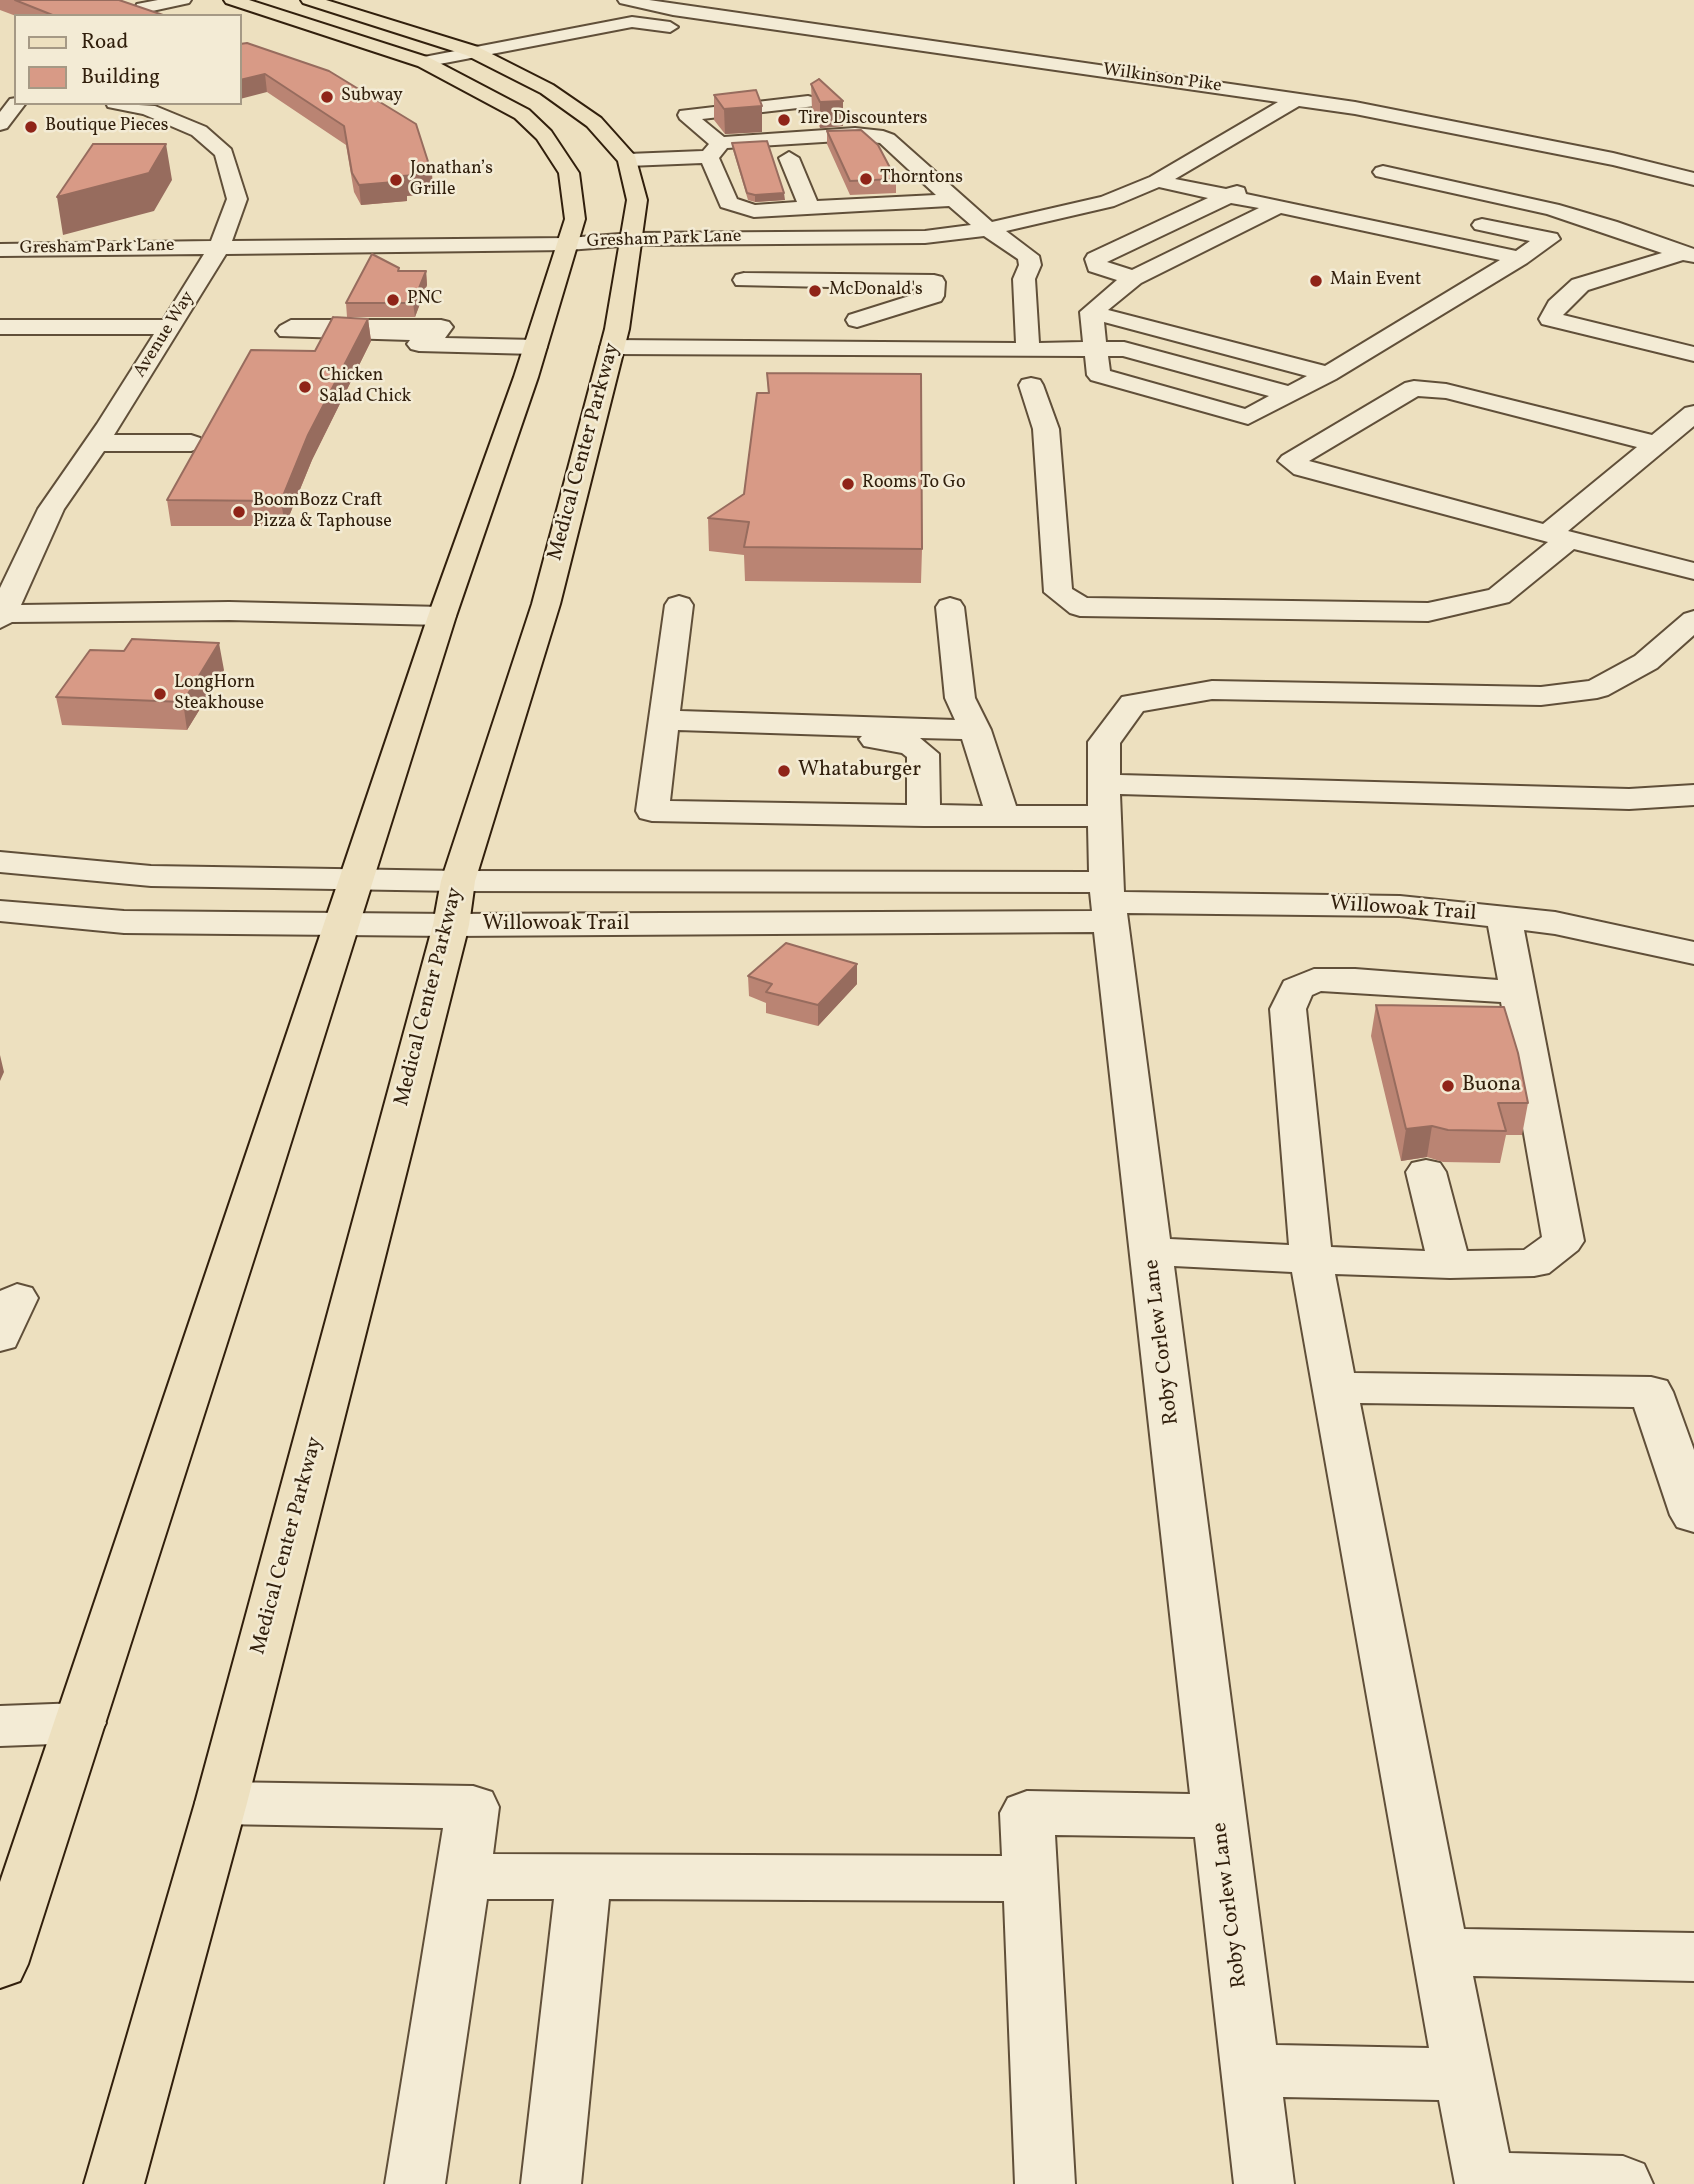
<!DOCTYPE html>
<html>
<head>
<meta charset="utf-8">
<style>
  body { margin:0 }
  #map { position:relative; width:1694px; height:2184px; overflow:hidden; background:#ede0bf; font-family:Vollkorn,serif }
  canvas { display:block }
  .legend { position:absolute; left:14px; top:14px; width:228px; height:91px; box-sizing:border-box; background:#f3ebd5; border:2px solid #a59985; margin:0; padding:9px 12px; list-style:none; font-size:21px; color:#311f0c }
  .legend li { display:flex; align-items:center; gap:14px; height:35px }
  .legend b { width:35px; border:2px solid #a59985 }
</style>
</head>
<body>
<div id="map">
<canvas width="1694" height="2184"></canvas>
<ul class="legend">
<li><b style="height:9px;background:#ede0bf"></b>Road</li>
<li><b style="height:19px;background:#d89a86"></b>Building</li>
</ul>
</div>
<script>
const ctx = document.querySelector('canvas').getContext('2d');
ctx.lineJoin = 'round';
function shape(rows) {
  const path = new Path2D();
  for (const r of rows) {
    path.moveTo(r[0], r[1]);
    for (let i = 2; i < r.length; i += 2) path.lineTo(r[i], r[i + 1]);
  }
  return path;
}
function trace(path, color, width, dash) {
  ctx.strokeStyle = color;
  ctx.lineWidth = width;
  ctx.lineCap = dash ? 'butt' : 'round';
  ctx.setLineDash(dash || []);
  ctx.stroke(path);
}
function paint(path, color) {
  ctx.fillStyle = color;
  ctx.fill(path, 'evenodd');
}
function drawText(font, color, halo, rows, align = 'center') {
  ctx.font = font + ' Vollkorn,serif';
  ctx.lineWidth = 5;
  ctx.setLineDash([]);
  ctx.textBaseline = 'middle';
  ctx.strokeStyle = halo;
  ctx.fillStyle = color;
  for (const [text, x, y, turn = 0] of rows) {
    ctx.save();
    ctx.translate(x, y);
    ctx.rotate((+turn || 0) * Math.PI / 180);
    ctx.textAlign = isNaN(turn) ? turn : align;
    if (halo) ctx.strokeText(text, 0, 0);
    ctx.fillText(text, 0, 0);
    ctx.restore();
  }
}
const minor = shape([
  [158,0,191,0,189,3,143,13,135,8,137,4,158,0],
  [618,0,649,0,1355,102,1613,153,1694,173,1694,185,1613,165,1355,114,1299,106,1175,179,1226,189,1237,186,1244,188,1246,194,1516,251,1530,241,1475,229,1472,225,1475,221,1482,219,1557,234,1560,239,1527,263,1336,379,1248,424,1091,380,1087,375,1085,356,612,354,604,352,600,347,604,342,612,340,1016,343,1013,279,1019,265,1018,259,984,236,925,243,633,245,568,250,226,254,114,435,191,435,200,438,204,443,200,448,191,451,104,451,64,509,21,605,229,602,442,607,452,610,456,616,452,622,442,625,229,620,12,622,0,628,0,588,38,509,97,424,154,334,0,334,0,320,163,320,204,254,0,256,0,244,211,241,227,199,215,155,192,135,143,114,108,107,106,103,155,106,206,127,231,149,247,199,232,241,568,238,633,233,925,231,971,225,949,206,754,217,721,207,702,163,628,166,618,160,628,154,703,151,709,144,680,119,678,115,680,111,808,96,815,98,817,102,815,106,702,119,724,137,855,128,883,131,894,135,992,222,1101,197,1150,177,1278,102,673,15,620,3,618,0],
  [855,140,880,143,936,195,817,201,799,158,789,152,779,158,797,202,755,205,737,199,719,158,727,148,855,140],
  [1159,187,1208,198,1088,254,1085,259,1089,271,1117,280,1080,312,1083,342,1039,343,1035,279,1041,265,1039,256,1006,231,1114,206,1159,187],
  [1231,203,1259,208,1132,270,1107,262,1231,203],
  [1281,213,1500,260,1325,366,1108,310,1141,283,1281,213],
  [1104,322,1307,376,1288,386,1124,342,1106,342,1104,322],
  [1108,356,1123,356,1269,396,1245,409,1110,371,1108,356],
  [632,17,670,22,678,27,670,32,632,27,424,67,415,62,424,57,632,17],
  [16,98,16,103,26,103,7,128,0,130,0,112,10,99,16,98],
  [1383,166,1559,205,1617,222,1694,249,1694,262,1683,260,1588,290,1563,315,1694,347,1694,361,1542,324,1539,319,1549,301,1572,280,1662,253,1547,214,1376,176,1373,172,1376,168,1383,166],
  [744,273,934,275,942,277,945,282,944,296,941,301,857,327,849,325,846,320,849,315,922,292,922,289,736,285,733,280,736,275,744,273],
  [291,320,441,320,449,322,453,327,445,338,535,340,543,342,547,347,543,352,535,354,419,351,411,349,407,344,410,340,280,336,276,331,280,326,291,320],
  [1031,378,1040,380,1043,385,1059,429,1072,589,1087,598,1428,603,1489,590,1548,542,1294,474,1278,461,1282,456,1405,383,1414,381,1446,384,1652,435,1685,408,1694,406,1694,426,1568,531,1694,563,1694,579,1574,549,1509,602,1428,621,1080,616,1070,613,1044,592,1033,429,1019,385,1022,380,1031,378],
  [1418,396,1446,398,1637,447,1543,524,1309,461,1418,396],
  [679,596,689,599,693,605,680,711,955,720,945,698,936,607,940,601,950,598,960,601,964,607,975,698,991,730,1016,806,1088,806,1088,742,1122,697,1212,681,1541,687,1589,681,1635,656,1684,614,1694,611,1694,635,1657,668,1608,695,1597,698,1541,705,1212,699,1143,711,1120,743,1120,775,1629,789,1694,785,1694,805,1629,809,1120,794,1124,892,1400,896,1555,912,1694,942,1694,964,1555,934,1524,930,1584,1241,1578,1250,1549,1273,1534,1276,1450,1278,1335,1274,1354,1373,1651,1377,1667,1381,1673,1392,1694,1450,1694,1532,1677,1527,1670,1515,1634,1407,1360,1403,1464,1929,1694,1933,1694,1981,1473,1976,1509,2153,1623,2156,1644,2164,1653,2184,1455,2184,1439,2100,1283,2097,1294,2184,1234,2184,1195,1837,1055,1835,1075,2184,1015,2184,1004,1901,609,1899,581,2184,521,2184,554,1899,487,1899,445,2184,385,2184,443,1828,221,1824,202,1818,195,1803,202,1788,221,1782,473,1786,492,1792,499,1807,493,1854,1002,1856,1000,1813,1008,1798,1027,1791,1190,1794,1094,932,451,936,124,933,0,921,0,901,124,911,451,914,1092,911,1090,892,458,891,151,886,0,872,0,852,151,866,458,871,1089,872,1088,826,924,826,652,821,640,818,636,811,665,605,669,599,679,596],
  [678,730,862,736,859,739,864,746,902,753,907,757,907,805,670,801,678,730],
  [920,738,962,739,983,806,940,805,939,754,920,738],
  [1127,913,1400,916,1488,926,1498,980,1355,969,1314,969,1284,981,1270,1009,1289,1245,1170,1239,1127,913],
  [1321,991,1501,1002,1542,1237,1524,1250,1467,1251,1446,1172,1440,1163,1426,1160,1412,1163,1406,1172,1425,1251,1331,1247,1306,1009,1312,995,1321,991],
  [1174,1266,1292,1272,1429,2048,1276,2045,1174,1266],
  [17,1284,32,1288,38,1298,15,1347,0,1351,0,1291,17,1284],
  [80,1703,98,1709,106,1723,98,1737,80,1743,0,1746,0,1706,80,1703]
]);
const major = shape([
  [224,0,249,0,430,58,529,110,551,131,579,173,585,219,538,377,456,616,276,1190,28,1964,20,1981,0,1988,0,1882,428,616,514,377,565,219,559,173,537,139,515,118,418,66,226,3,224,0],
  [301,0,326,0,478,47,553,85,601,118,635,156,647,200,629,329,560,604,475,881,469,925,247,1803,144,2184,84,2184,195,1803,433,925,441,881,532,604,605,329,627,200,618,161,587,126,541,93,466,55,303,3,301,0]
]);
trace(minor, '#604f39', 4);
trace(major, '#311f0c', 4);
paint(minor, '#f3ebd5');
paint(major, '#ede0bf');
paint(shape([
  [0,0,119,0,166,16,16,16,0,10],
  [240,44,432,174,433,193,407,196,407,201,361,205,354,192,346,145,267,92],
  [811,84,843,101,843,126,820,128,812,109],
  [714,95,762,132,725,134,714,120],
  [827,131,896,179,896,193,850,195,827,144],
  [732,143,785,200,755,202,748,200,733,150],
  [400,271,426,271,427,285,415,317,347,317,346,303],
  [368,319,371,341,312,460,285,526,171,526,167,500,315,351],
  [767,373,922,549,921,583,745,581,744,555,709,551,708,518,744,494,768,393],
  [224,670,187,730,62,725,56,697],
  [748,976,857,984,818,1026,766,1013,766,1003,749,996],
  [1376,1005,1528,1103,1522,1135,1506,1135,1500,1163,1443,1162,1427,1157,1401,1161,1371,1036]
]), '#ba8473');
paint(shape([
  [265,74,267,92,240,99,240,80],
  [843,101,843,126,820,128,820,102],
  [762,106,762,132,725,134,724,109],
  [166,144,172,180,154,211,63,235,57,197],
  [432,174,433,193,407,196,407,201,361,205,359,185,402,176],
  [784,193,785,200,755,202,755,195],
  [426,271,427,285,415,317,413,303],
  [368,319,371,341,312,460,285,526,281,501,308,435],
  [219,643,224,670,187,730,183,702],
  [857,964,857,984,818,1026,818,1005],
  [0,1055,4,1072,0,1081],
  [1432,1126,1427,1157,1401,1161,1406,1129]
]), '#976c5e');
const building = shape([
  [15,0,119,0,166,16,55,16,15,0],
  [247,43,329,71,416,124,432,174,402,176,406,181,359,185,352,173,344,126,265,74,240,80,240,44,247,43],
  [819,79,843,101,820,102,811,84,819,79],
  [756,90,762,106,724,109,714,95,756,90],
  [861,130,878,145,896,179,850,181,827,131,861,130],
  [767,141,784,193,755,195,747,193,732,143,767,141],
  [93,144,166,144,149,173,57,197,93,144],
  [372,254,399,268,398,271,426,271,413,303,346,303,372,254],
  [333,317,368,319,308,435,281,501,167,500,251,350,315,351,333,317],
  [767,373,921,374,922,549,744,547,749,522,708,518,744,494,757,393,769,393,767,373],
  [132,639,219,643,183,702,56,697,90,650,124,651,132,639],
  [786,943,857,964,818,1005,766,992,772,984,748,976,786,943],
  [1376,1005,1504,1007,1518,1053,1528,1103,1498,1103,1506,1131,1448,1130,1432,1126,1406,1129,1376,1005]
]);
paint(building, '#d89a86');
trace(building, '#976c5e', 2);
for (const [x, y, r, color] of [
  [327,97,7,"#8f2418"],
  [784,120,7,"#8f2418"],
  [31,127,7,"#8f2418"],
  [866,179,7,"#8f2418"],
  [396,180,7,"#8f2418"],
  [1316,281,7,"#8f2418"],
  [815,291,7,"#8f2418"],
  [393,300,7,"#8f2418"],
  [305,387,7,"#8f2418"],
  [848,484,7,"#8f2418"],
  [239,512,7,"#8f2418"],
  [160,694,7,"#8f2418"],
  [784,771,7,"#8f2418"],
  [1448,1086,7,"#8f2418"]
]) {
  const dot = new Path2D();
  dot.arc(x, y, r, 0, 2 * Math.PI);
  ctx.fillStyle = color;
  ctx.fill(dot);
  trace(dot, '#f3ebd5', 2.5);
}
drawText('18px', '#311f0c', '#f3ebd5', [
  ["Wilkinson Pike",1162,79,8],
  ["Gresham Park Lane",664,240,-2],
  ["Gresham Park Lane",97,248,-1],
  ["Avenue Way",165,335,-58]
]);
drawText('18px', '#311f0c', '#f3ebd5', [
  ["Subway",341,97],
  ["Tire Discounters",798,120],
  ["Boutique Pieces",45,127],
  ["Jonathan’s",410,170],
  ["Grille",410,191],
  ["Thorntons",880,179],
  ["Main Event",1330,281],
  ["McDonald's",829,291],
  ["PNC",407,300],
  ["Chicken",319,377],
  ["Salad Chick",319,398],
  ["Rooms To Go",862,484],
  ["BoomBozz Craft",253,502],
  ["Pizza & Taphouse",253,523],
  ["LongHorn",174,684],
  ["Steakhouse",174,705]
], 'left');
drawText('21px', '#311f0c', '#f3ebd5', [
  ["Medical Center Parkway",585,452,-75],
  ["Willowoak Trail",1403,910,4],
  ["Willowoak Trail",556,925],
  ["Medical Center Parkway",430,997,-76],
  ["Roby Corlew Lane",1163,1342,-97],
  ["Medical Center Parkway",288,1546,-75],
  ["Roby Corlew Lane",1231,1905,-97]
]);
drawText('21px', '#311f0c', '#f3ebd5', [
  ["Whataburger",798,771],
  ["Buona",1462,1086]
], 'left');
</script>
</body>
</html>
